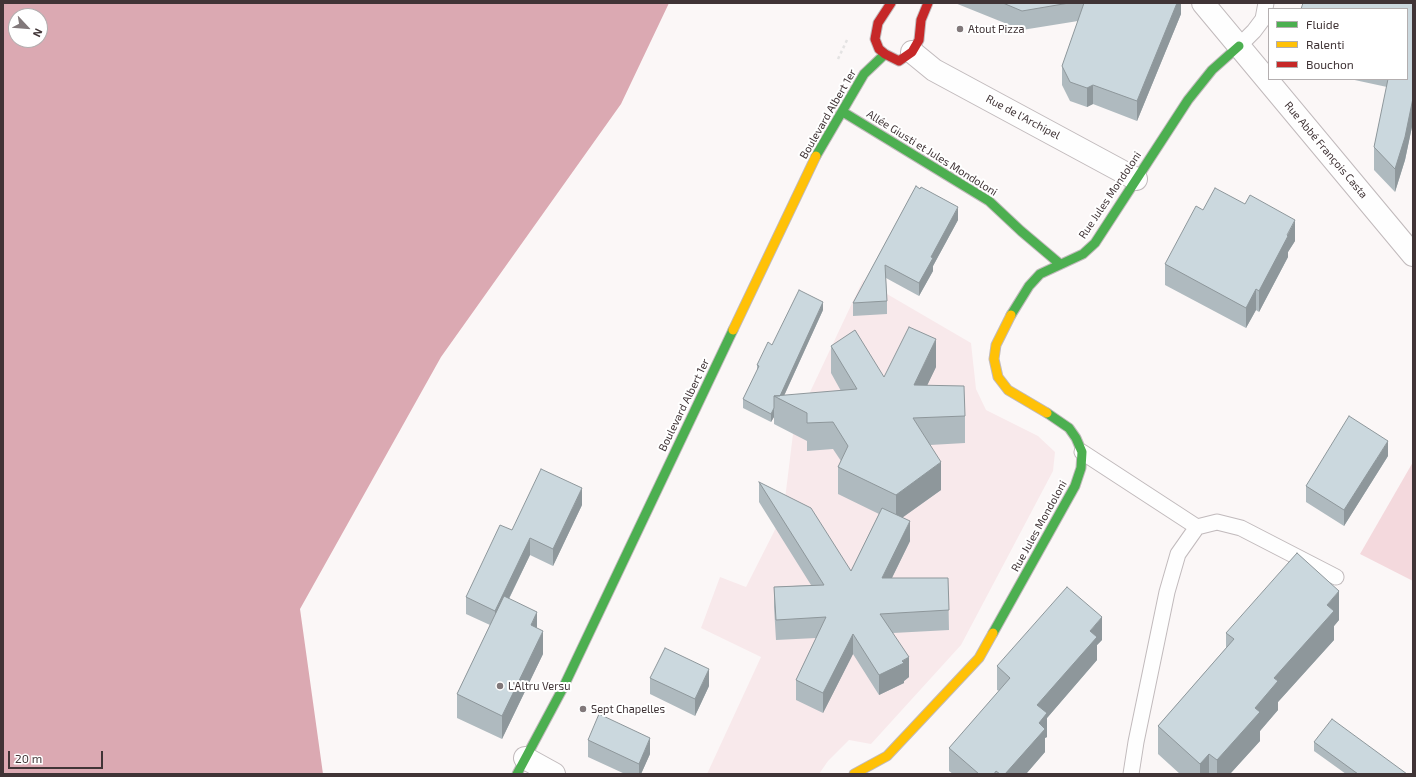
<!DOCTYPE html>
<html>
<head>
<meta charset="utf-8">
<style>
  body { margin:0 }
  #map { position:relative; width:1416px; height:777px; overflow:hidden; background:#fbf7f7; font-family:"Exo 2",sans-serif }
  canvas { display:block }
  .frame { position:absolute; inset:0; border:4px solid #403436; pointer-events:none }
  .legend { position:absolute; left:1268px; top:8px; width:140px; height:72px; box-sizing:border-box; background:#fff; border:1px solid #b3aeaf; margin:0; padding:5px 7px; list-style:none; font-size:12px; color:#403436 }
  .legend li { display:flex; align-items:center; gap:8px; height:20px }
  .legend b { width:20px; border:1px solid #b3aeaf }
  .north { position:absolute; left:8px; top:8px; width:40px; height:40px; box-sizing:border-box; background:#fff; border:1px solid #b3aeaf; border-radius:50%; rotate:116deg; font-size:11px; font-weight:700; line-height:16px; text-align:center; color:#403436 }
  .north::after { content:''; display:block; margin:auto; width:14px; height:18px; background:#81787a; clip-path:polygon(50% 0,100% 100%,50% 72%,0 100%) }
  .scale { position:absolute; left:8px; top:751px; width:95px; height:18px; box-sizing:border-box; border:2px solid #403436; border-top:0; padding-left:5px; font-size:12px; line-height:14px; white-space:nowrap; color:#403436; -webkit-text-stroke:3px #fff; paint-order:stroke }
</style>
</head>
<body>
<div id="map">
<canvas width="1416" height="777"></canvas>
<div class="frame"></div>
<ul class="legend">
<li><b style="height:5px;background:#4caf50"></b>Fluide</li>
<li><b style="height:5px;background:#ffc107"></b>Ralenti</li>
<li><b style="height:5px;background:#c62828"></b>Bouchon</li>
</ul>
<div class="north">N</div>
<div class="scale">20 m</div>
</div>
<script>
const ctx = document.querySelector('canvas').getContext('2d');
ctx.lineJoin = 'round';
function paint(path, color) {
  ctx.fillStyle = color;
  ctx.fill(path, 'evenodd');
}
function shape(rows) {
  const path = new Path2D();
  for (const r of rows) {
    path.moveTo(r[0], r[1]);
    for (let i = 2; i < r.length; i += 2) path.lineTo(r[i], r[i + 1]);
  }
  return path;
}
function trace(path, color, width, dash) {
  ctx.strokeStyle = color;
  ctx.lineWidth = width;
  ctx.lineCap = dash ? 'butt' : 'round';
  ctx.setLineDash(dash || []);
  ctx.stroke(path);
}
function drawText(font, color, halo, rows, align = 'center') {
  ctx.font = font + ' "Exo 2",sans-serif';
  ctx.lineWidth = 4;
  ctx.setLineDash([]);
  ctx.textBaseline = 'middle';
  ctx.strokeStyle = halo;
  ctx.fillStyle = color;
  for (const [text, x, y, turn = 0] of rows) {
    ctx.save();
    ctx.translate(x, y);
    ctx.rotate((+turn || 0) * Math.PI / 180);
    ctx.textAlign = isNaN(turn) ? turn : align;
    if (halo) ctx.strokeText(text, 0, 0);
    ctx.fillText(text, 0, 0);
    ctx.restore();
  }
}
paint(shape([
  [863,280,971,343,976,389,986,410,1038,436,1055,452,1053,471,961,645,871,744,849,740,828,761,819,774,707,774,761,657,701,628,720,577,746,587,787,506,785,499,794,426]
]), '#f8e9eb');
paint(shape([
  [1413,462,1413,581,1360,554]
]), '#f4d9dd');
paint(shape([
  [3,3,669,3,621,104,441,357,300,609,323,774,3,774],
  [16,16,40,16,40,40,16,40]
]), '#dba9b2');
const lane = shape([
  [1239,46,1254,31,1263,19,1266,3],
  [1082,452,1197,527],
  [1131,774,1136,742,1167,592,1178,554,1197,527,1217,522,1241,528,1336,577]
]);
const street = shape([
  [1203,3,1413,255],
  [912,52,934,70,1136,179],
  [525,758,554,774]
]);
const fast = shape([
  [843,112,989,201,1021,231,1060,264],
  [816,156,864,74,885,54],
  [1011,315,1029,286,1040,274,1083,254,1095,243,1188,100,1212,70,1239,46],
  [993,633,1075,486,1081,468,1082,452,1076,438,1069,428,1047,413],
  [517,774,563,688,733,330]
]);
const slow = shape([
  [1011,315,996,345,994,359,998,377,1008,390,1047,413],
  [733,330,816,156],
  [854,774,887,756,979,658,993,633]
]);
const jam = shape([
  [891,3,878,23,875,39,879,49,885,54,899,61,912,52,919,40,921,20,928,3]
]);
trace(lane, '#c1babc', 17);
trace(street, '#c1babc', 24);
trace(fast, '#c1babc', 11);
trace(slow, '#c1babc', 11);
trace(jam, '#c1babc', 11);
trace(shape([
  [838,59,847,40]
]), '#e4e3e3', 2.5, [3, 3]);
trace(lane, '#fefefe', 15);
trace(street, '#fefefe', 22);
trace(fast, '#4caf50', 9);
trace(slow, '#ffc107', 9);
trace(jam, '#c62828', 9);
paint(shape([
  [955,3,1181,3,1181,14,1137,121,1093,104,1087,107,1070,101,1062,85,1062,66,1078,21,1022,30],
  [1413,3,1413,122,1405,160,1395,192,1374,170,1374,147,1387,87,1350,79,1407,79],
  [916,186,958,220,933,266,933,271,919,296,886,278,887,301,887,314,853,316,853,303],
  [1295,241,1288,252,1288,257,1259,312,1256,310,1246,328,1165,285,1165,264],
  [823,310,784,396,841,391,831,373,831,346,884,377,936,367,927,385,965,416,965,443,930,445,941,490,902,518,910,541,892,578,948,578,949,630,893,633,909,677,904,681,904,683,879,695,853,654,823,713,796,700,796,680,816,638,776,640,774,607,774,587,811,585,759,502,759,482,851,571,879,514,838,494,838,467,841,461,833,449,807,451,807,441,774,424,774,417,771,422,743,408,743,399,757,371,757,365,772,345],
  [1388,456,1344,526,1306,502,1306,486],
  [582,505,553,566,530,555,509,599,537,628,543,654,502,739,457,718,457,694,490,625,466,614,466,597,512,530],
  [1339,620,1334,626,1334,640,1278,702,1278,710,1260,731,1260,741,1230,774,1180,774,1158,754,1158,726,1226,648,1226,633],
  [1102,640,1097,645,1097,660,1047,718,1047,737,1045,738,1045,752,1026,774,953,774,949,771,949,748,999,691,997,690,997,666],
  [650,678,709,686,695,716,650,694],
  [588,740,650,754,641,774,625,774,588,757],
  [1314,742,1407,774,1346,774,1314,751]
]), '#afbabf');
paint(shape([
  [1177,3,1181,3,1181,14,1137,121,1137,101],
  [1093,85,1093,104,1087,107,1087,88],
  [1413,98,1413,122,1405,160,1395,192,1395,169],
  [958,207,958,220,933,266,933,271,919,296,919,283,931,257],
  [1295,220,1295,241,1288,252,1288,257,1259,312,1259,291],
  [1256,289,1256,310,1246,328,1246,308],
  [823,302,823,310,782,400,778,399],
  [936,339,936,367,914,413,914,385],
  [774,408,774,417,771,422,771,414],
  [1388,441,1388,456,1344,526,1344,510],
  [941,462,941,490,896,522,896,495],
  [582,488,582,505,553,566,553,549],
  [910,521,910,541,882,598,882,578],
  [530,538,530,555,495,627,495,611],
  [1339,591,1339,620,1334,626,1334,640,1278,702,1278,710,1260,731,1260,741,1230,774,1217,774,1217,760,1274,678,1327,605],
  [537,612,537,636,531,625],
  [1102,617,1102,640,1097,645,1097,660,1047,718,1047,737,1045,738,1045,752,1026,774,1005,774,1037,705,1090,631],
  [543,631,543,654,502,739,502,716],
  [853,634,853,654,823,713,823,693],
  [909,657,909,677,904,681,904,683,879,695,879,675],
  [709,669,709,686,695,716,695,699],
  [650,738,650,754,641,774,639,774,639,764],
  [1209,754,1209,774,1200,774,1200,764]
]), '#8e979b');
const building = shape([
  [1003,3,1069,3,1022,11,1003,3],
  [1084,3,1177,3,1137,101,1093,85,1087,88,1070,82,1062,66,1084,3],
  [1303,3,1413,3,1413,98,1405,137,1395,169,1374,147,1388,79,1407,79,1407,9,1301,9,1303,3],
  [916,186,920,189,921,187,958,207,931,257,933,258,919,283,885,265,887,301,853,303,916,186],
  [1215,188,1245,204,1250,195,1295,220,1287,235,1288,236,1259,291,1256,289,1246,308,1165,264,1196,206,1203,210,1215,188],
  [799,290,823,302,780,396,774,396,774,408,771,414,743,399,759,366,757,365,768,342,772,345,799,290],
  [909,327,936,339,914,385,964,386,965,416,913,418,941,462,896,495,838,467,848,446,833,422,807,423,807,413,774,396,857,389,831,346,855,330,884,377,909,327],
  [1349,416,1388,441,1344,510,1306,486,1349,416],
  [541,469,582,488,553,549,530,538,495,611,466,597,500,525,512,530,541,469],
  [759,482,811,508,851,571,882,508,910,521,882,578,948,578,949,610,880,614,909,657,902,661,904,663,879,675,853,634,823,693,796,680,826,617,776,620,774,587,824,585,759,482],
  [1297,553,1339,591,1327,605,1334,611,1274,678,1278,681,1255,708,1260,712,1217,760,1209,754,1200,764,1158,726,1234,639,1226,633,1297,553],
  [1067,587,1102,617,1090,631,1097,637,1037,705,1047,713,1039,723,1045,729,1005,774,1000,774,996,771,994,774,979,774,949,748,1010,678,997,666,1067,587],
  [504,596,537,612,531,625,543,631,502,716,457,694,504,596],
  [665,648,709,669,695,699,650,678,665,648],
  [599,714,650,738,639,764,588,740,599,714],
  [1332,719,1407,774,1358,774,1314,742,1332,719]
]);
paint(building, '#cbd8de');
trace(building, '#8e979b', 1);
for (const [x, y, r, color] of [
  [960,29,4,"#81787a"],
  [500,686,4,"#81787a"],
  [583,709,4,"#81787a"]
]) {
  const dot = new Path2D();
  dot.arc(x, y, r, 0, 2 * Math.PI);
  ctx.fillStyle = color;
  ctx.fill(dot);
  trace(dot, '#fff', 1.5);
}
drawText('11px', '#403436', '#fff', [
  ["Atout Pizza",968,29],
  ["L'Altru Versu",508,686],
  ["Sept Chapelles",591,709]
], 'left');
drawText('11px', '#403436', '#fff', [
  ["Boulevard Albert 1er",828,114,-60],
  ["Rue de l'Archipel",1023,117,28],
  ["Rue Abbé François Casta",1326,150,50],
  ["Allée Giusti et Jules Mondoloni",932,153,32],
  ["Rue Jules Mondoloni",1110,195,-56],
  ["Boulevard Albert 1er",684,405,-64],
  ["Rue Jules Mondoloni",1039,526,-61]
]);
</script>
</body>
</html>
